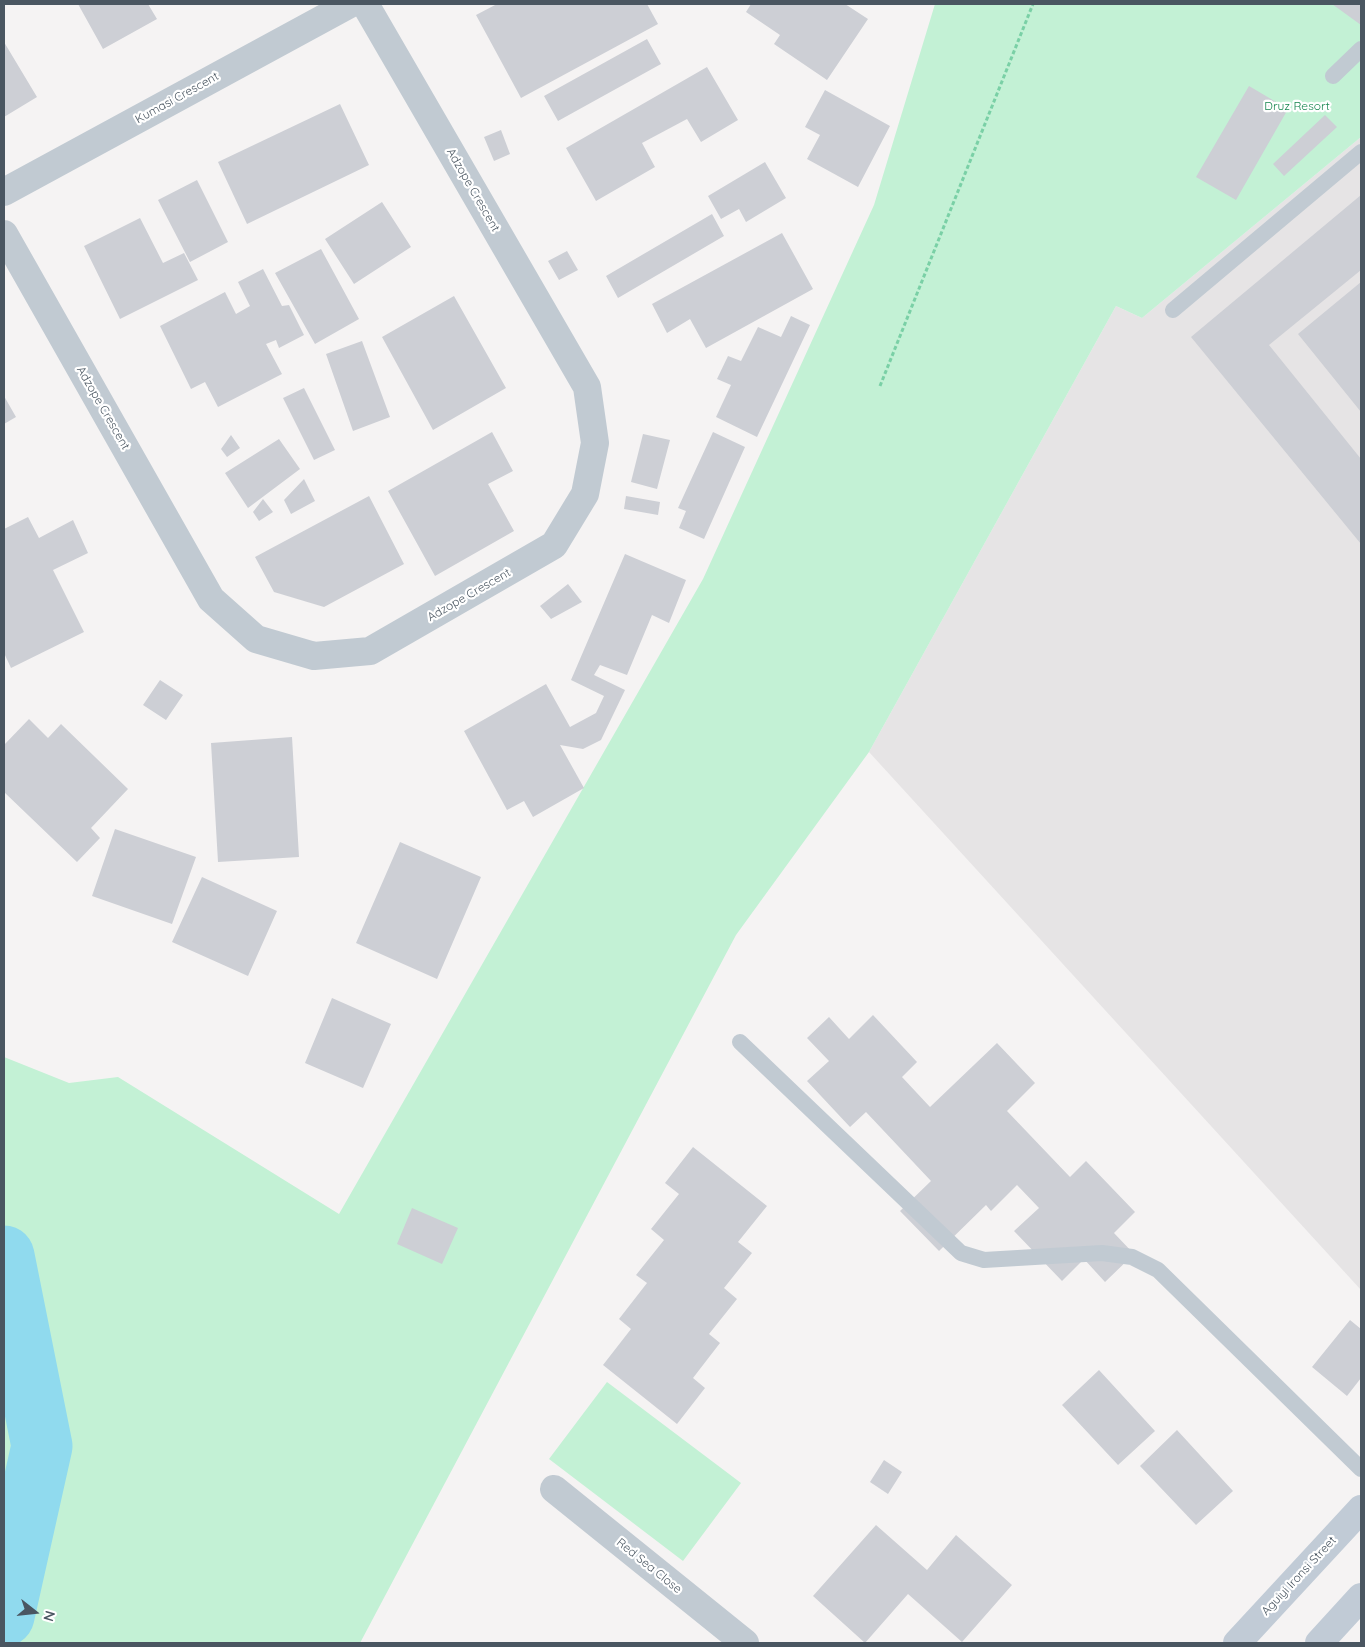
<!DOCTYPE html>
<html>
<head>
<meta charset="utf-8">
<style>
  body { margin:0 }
  #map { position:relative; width:1365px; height:1647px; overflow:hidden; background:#f5f3f3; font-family:Quicksand,sans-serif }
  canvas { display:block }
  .frame { position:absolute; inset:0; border:5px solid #4a5661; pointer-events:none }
  .north { position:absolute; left:10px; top:1587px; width:50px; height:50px; -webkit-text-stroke:4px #fff; paint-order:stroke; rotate:106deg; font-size:14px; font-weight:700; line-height:20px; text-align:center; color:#4a5661 }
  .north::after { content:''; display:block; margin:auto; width:18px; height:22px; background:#4a5661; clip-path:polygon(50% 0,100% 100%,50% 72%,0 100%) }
</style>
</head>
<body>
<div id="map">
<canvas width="1365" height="1647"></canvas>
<div class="frame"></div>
<div class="north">N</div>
</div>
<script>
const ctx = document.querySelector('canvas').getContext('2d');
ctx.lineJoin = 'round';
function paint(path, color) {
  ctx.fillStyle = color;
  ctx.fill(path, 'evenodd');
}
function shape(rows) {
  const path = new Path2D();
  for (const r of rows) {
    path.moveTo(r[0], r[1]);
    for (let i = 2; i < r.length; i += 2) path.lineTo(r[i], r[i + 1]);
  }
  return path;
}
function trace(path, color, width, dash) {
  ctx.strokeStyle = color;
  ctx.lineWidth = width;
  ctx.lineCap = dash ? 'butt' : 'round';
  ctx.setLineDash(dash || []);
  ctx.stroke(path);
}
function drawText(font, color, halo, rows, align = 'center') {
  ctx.font = font + ' Quicksand,sans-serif';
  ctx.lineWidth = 4.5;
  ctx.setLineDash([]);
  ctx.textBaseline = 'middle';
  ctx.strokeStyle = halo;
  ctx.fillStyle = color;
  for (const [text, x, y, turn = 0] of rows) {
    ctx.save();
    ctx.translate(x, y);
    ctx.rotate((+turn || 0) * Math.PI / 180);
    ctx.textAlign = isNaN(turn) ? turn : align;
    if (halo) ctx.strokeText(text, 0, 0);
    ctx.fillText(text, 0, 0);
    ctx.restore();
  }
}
paint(shape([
  [1361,137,1361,1290,869,752,1116,306,1142,318]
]), '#e6e4e5');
paint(shape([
  [935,4,1361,4,1361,137,1142,318,1116,306,869,752,736,935,360,1643,4,1643,4,1057,69,1083,118,1077,339,1214,703,579,874,205],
  [607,1382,741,1483,683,1561,549,1459]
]), '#c3f1d5');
trace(shape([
  [4,1256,42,1446,4,1616]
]), '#90daee', 61);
paint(shape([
  [78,4,148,4,157,19,103,49],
  [497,4,647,4,658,24,521,98,476,15],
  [751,4,845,4,868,19,827,80,774,44,780,35,746,12],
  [1332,4,1361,4,1361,25],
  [647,39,661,64,558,121,544,96],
  [4,42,37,97,4,117],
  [707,67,738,120,701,142,687,119,642,143,655,167,596,201,566,148],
  [1249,86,1288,109,1236,200,1196,177],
  [825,90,890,126,858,187,807,159,820,135,805,127],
  [340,104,369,165,247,224,218,162],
  [1325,115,1337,127,1284,176,1273,164],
  [501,130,510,154,494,161,484,137],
  [765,162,786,198,746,222,739,209,721,219,708,196],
  [197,180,228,242,190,262,158,200],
  [1361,195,1361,270,1269,345,1361,459,1361,544,1191,337],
  [382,202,411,247,354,284,325,239],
  [712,214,724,236,618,298,606,276],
  [140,218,163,263,184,253,198,280,120,319,84,246],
  [782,233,813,289,706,348,690,319,667,333,652,304],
  [321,249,359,319,315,344,275,273],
  [567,251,578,270,559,280,548,261],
  [263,269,282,306,289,305,304,335,279,348,276,340,266,344,282,374,218,407,205,382,191,389,160,326,225,292,236,314,250,306,238,282],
  [1361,282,1361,412,1298,334],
  [454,296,506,388,433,430,382,337],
  [791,316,810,325,757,437,716,417,731,385,717,379,728,356,741,361,758,327,781,337],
  [362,341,390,417,353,431,326,354],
  [304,388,335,450,314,460,283,398],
  [4,396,16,417,4,424],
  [492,432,513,471,488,484,514,531,435,576,388,491],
  [713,432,745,447,704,539,679,528,686,511,678,508],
  [643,434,670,440,657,489,631,482],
  [231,435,240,448,227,457,221,449],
  [279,439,300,469,248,508,225,473],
  [304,479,315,501,291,514,284,500],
  [369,496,404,564,324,607,274,592,255,557],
  [626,496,660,502,658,515,624,509],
  [263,499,273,512,259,521,253,512],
  [28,517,39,538,73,520,88,553,53,570,84,632,11,668,4,653,4,529],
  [625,554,686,580,669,623,652,615,627,675,600,665,594,675,625,690,601,740,583,749,560,745,584,788,533,817,524,801,507,810,464,731,546,684,570,727,596,713,604,696,571,680],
  [568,584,582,602,551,619,540,606],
  [160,680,183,695,166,720,143,705],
  [29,719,48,738,61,724,128,789,91,828,100,838,77,862,4,792,4,745],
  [292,737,299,857,218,862,211,743],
  [115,829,196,857,172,924,92,896],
  [400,842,481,877,437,979,356,943],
  [202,877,277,911,248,976,172,942],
  [332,998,391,1024,363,1088,305,1063],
  [873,1015,917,1062,902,1077,930,1107,997,1043,1035,1083,1007,1111,1070,1177,1086,1161,1135,1212,1114,1233,1134,1254,1105,1282,1084,1259,1062,1281,1014,1231,1039,1208,1017,1185,991,1211,986,1205,939,1251,900,1211,931,1181,866,1112,850,1127,807,1081,829,1061,807,1038,829,1017,849,1039],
  [693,1147,767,1206,738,1242,752,1253,724,1288,737,1299,709,1334,720,1343,693,1378,705,1388,677,1424,603,1365,631,1329,619,1319,647,1283,636,1275,664,1240,651,1229,679,1194,665,1183],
  [412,1208,458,1228,442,1264,397,1244],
  [1350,1320,1361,1329,1361,1378,1347,1396,1312,1367],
  [1099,1370,1155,1431,1118,1465,1062,1405],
  [1177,1430,1233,1491,1196,1525,1140,1466],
  [884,1460,902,1472,888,1494,870,1482],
  [876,1525,927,1570,956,1535,1012,1585,962,1642,908,1594,865,1643,813,1596]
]), '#cdcfd5');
trace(shape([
  [880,386,1033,4]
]), '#7ad0a6', 3, [4, 2.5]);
trace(shape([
  [1333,76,1361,49],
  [1173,310,1361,152],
  [740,1042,961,1253,984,1260,1102,1253,1132,1257,1158,1270,1361,1469]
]), '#c1cad2', 16);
trace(shape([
  [4,192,350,4],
  [4,234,211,599,256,639,314,656,370,651,554,545,585,494,595,443,587,387,365,4],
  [554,1489,745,1643]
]), '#c1cad2', 28);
trace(shape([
  [1237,1643,1361,1509],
  [1319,1643,1361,1597]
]), '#c1cbd6', 28);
drawText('12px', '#4a5661', '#fff', [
  ["Kumasi Crescent",177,98,-29],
  ["Adzope Crescent",473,190,60],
  ["Adzope Crescent",103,408,60],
  ["Adzope Crescent",469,595,-30],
  ["Red Sea Close",649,1566,39],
  ["Aguiyi Ironsi Street",1299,1576,-47]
]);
drawText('12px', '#17864f', '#fff', [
  ["Druz Resort",1297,106]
]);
</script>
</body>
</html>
